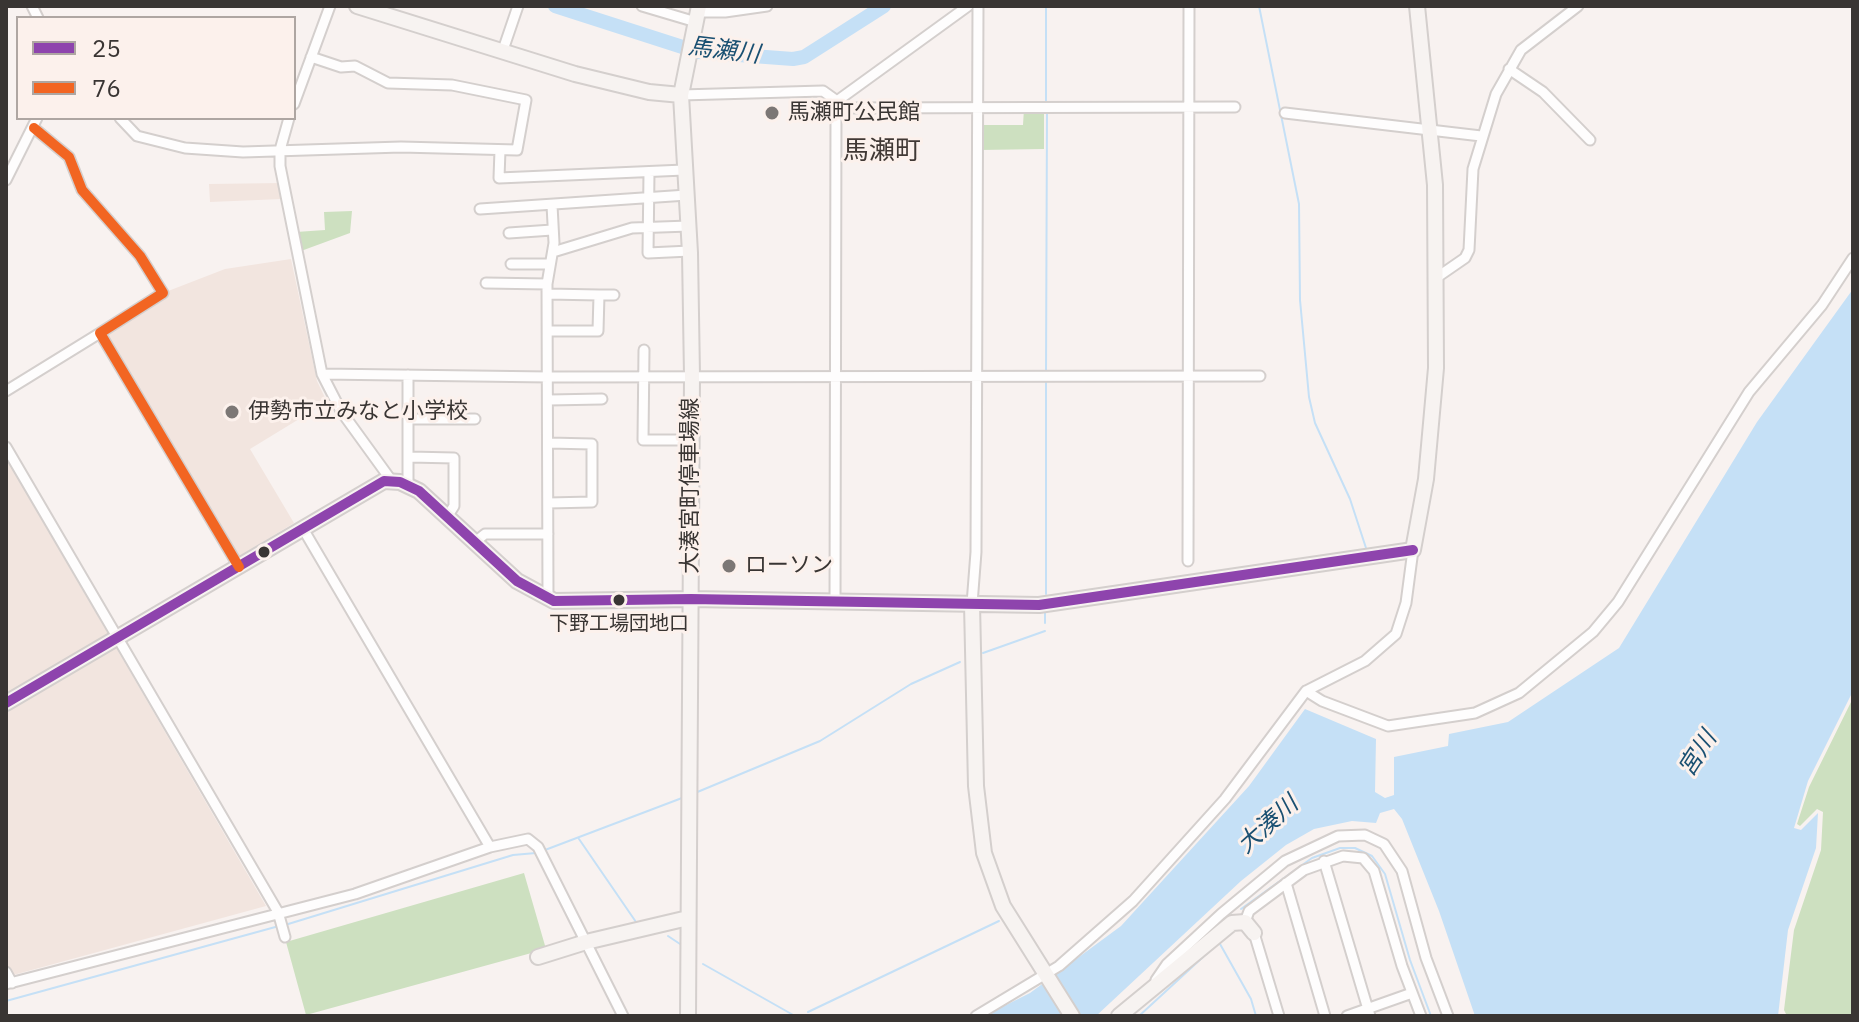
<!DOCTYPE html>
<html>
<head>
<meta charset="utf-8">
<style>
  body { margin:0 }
  #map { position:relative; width:1859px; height:1022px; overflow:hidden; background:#f8f2f0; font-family:"IBM Plex Sans",sans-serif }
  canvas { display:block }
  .frame { position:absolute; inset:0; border:8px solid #393533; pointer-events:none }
  .legend { position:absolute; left:16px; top:16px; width:280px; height:104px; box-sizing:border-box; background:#fcf1ec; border:2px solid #aea6a2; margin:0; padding:10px 14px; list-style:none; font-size:24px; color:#393533 }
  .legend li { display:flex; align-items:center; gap:16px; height:40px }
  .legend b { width:40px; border:2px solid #aea6a2 }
</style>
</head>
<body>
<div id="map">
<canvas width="1859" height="1022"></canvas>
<div class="frame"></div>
<ul class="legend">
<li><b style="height:10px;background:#8e44ad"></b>25</li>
<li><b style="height:10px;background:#f26522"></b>76</li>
</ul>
</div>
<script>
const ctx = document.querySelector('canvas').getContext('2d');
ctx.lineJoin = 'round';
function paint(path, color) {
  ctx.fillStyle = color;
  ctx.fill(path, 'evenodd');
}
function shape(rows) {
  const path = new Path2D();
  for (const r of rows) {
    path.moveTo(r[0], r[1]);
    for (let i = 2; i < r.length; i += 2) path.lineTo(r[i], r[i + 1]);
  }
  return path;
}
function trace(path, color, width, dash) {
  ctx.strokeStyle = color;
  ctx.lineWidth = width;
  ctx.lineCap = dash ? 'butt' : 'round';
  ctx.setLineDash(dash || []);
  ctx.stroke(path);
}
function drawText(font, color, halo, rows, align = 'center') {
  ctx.font = font + ' "IBM Plex Sans","Noto Sans JP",sans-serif';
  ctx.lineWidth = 6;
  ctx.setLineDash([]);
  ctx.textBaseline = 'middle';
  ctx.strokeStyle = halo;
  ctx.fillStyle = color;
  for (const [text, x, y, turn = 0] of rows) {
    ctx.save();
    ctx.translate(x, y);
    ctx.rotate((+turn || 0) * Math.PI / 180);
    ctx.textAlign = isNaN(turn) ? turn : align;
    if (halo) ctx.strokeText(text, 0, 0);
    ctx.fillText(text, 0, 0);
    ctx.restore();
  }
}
paint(shape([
  [281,183,282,199,210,202,209,184],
  [291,259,317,381,327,402,250,449,294,523,238,557,159,421,100,333,163,293,225,269],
  [6,458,266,906,6,977]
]), '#f2e5df');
paint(shape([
  [1044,108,1044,149,980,150,979,125,1023,125,1024,109],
  [352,211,350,233,301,251,296,232,325,230,324,212],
  [1853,698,1853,1016,1787,1016,1784,1010,1794,930,1821,850,1823,812,1817,809,1800,826,1797,824,1809,787],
  [524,873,546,949,306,1015,286,942]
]), '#cde0c0');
paint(shape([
  [1853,289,1853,691,1808,781,1794,828,1801,830,1818,813,1816,848,1788,930,1778,1016,1475,1016,1439,911,1402,819,1394,809,1380,813,1376,823,1352,821,1314,829,1286,845,1241,881,1096,1016,984,1016,1030,993,1121,926,1249,786,1305,709,1376,739,1375,792,1385,798,1394,795,1394,757,1448,746,1449,734,1508,722,1619,648,1757,422]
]), '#c5e0f6');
trace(shape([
  [1046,6,1046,105],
  [1259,6,1299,204,1300,300,1309,397,1315,423,1350,499,1366,548],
  [1046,373,1047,111],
  [1046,594,1046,379],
  [1045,623,1045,612],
  [983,653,1045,631],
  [695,793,820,741,911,684,960,662],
  [579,839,636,922],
  [545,850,682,798],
  [1241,909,1312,858,1340,848,1355,848,1372,856,1385,874,1410,960,1431,1016],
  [285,925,513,855,536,853],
  [668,936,683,946],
  [1220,944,1251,999,1256,1016],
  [703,964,795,1016],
  [6,1001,279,926],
  [808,1012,999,921],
  [1139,1016,1216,945]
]), '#c5e0f6', 2);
trace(shape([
  [555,6,698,52,793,59,804,57,884,6]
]), '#c5e0f6', 14);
const street = shape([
  [32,6,38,18],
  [642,6,696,22],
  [698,12,725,12,767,6],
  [503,50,518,6],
  [1509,69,1543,92,1590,140],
  [681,95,823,91,837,101],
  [294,104,330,6],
  [836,108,1235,107],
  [1285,113,1481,136],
  [120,118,137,136,185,148,243,152,401,147,517,150,526,100,452,85,388,83,355,66,341,67,311,57],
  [289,118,280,150,280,166,322,374,341,411,391,480],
  [34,128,69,157,82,190,140,256,163,293,100,333,239,567],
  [500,150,499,178,684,170],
  [649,173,648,253,690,251],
  [6,180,37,118],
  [480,209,687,195],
  [509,233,552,230],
  [553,252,632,228,689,226],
  [511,264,548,264],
  [1436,278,1465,258,1469,250,1473,169,1496,94,1521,50,1578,6],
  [486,283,547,284],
  [548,294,599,295,598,331,548,331],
  [599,295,614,295],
  [644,350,643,440,692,440],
  [322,374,549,377,1260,376],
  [408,375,408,486],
  [6,391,100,333],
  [549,400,602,399],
  [409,419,475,419],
  [6,447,278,912,285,937],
  [410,457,454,458,454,506,447,517],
  [548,503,592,502,592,444,549,443],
  [302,527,490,847],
  [475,542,485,534,548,534],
  [1188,561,1189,6],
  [548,599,547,284,554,243,552,205],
  [835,602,836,108,837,101,968,6],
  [972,604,976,552,978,6],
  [1306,691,1365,661,1396,634,1406,603,1413,550],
  [1324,861,1370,1016],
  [1286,883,1325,1016],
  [1245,922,1249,911,1304,870,1343,856,1363,858,1374,871,1402,966,1421,1016],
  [1254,933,1279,1016],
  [6,972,12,983],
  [1156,980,1167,964,1221,914,1285,861,1338,836,1365,835,1384,844,1402,871,1426,958,1448,1016],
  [6,984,355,894,490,847,528,839,538,847,623,1016],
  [976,1016,1059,966,1133,901,1225,799,1306,691,1322,701,1388,726,1475,713,1519,693,1593,632,1618,602,1749,392,1822,305,1853,258],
  [1347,1016,1412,993]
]);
const secondary = shape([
  [357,6,575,74,649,92,681,95],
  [972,604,976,786,984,853,1003,906,1072,1016],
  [6,703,384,481,400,482,419,491,517,581,554,601,691,599,1039,605,1413,550,1426,479,1436,368,1435,185,1417,6],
  [538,957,586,942,688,918],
  [688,1016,692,376,690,253,681,95,699,6],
  [1119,1016,1232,923,1245,922,1254,933]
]);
trace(street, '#d4cfcd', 13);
trace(secondary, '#d4cfcd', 18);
trace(street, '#fefdfd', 9);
trace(secondary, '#f7f3f1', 14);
trace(shape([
  [6,703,384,481,400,482,419,491,517,581,554,601,691,599,1039,605,1413,550]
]), '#8e44ad', 10);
trace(shape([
  [34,128,69,157,82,190,140,256,163,293,100,333,239,567]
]), '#f26522', 10);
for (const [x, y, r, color] of [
  [772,113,8,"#7c7775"],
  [232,412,8,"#7c7775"],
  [264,552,7,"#393533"],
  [729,566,8,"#7c7775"],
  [619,600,7,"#393533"]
]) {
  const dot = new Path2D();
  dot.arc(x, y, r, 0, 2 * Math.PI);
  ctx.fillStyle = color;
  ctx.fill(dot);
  trace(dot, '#fcf1ec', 3);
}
drawText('20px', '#393533', '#fcf1ec', [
  ["下野工場団地口",619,624]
]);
drawText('22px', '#393533', '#fcf1ec', [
  ["馬瀬町公民館",788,113],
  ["伊勢市立みなと小学校",248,412],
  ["ローソン",745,566]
], 'left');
drawText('22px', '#393533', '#fcf1ec', [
  ["大湊宮町停車場線",691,486,-90]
]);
drawText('italic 24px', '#1a5072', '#fcf1ec', [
  ["馬瀬川",724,51,7],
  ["宮川",1698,754,-57],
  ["大湊川",1268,825,-42]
]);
drawText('26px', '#413935', '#fcf1ec', [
  ["馬瀬町",882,151]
]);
</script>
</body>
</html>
